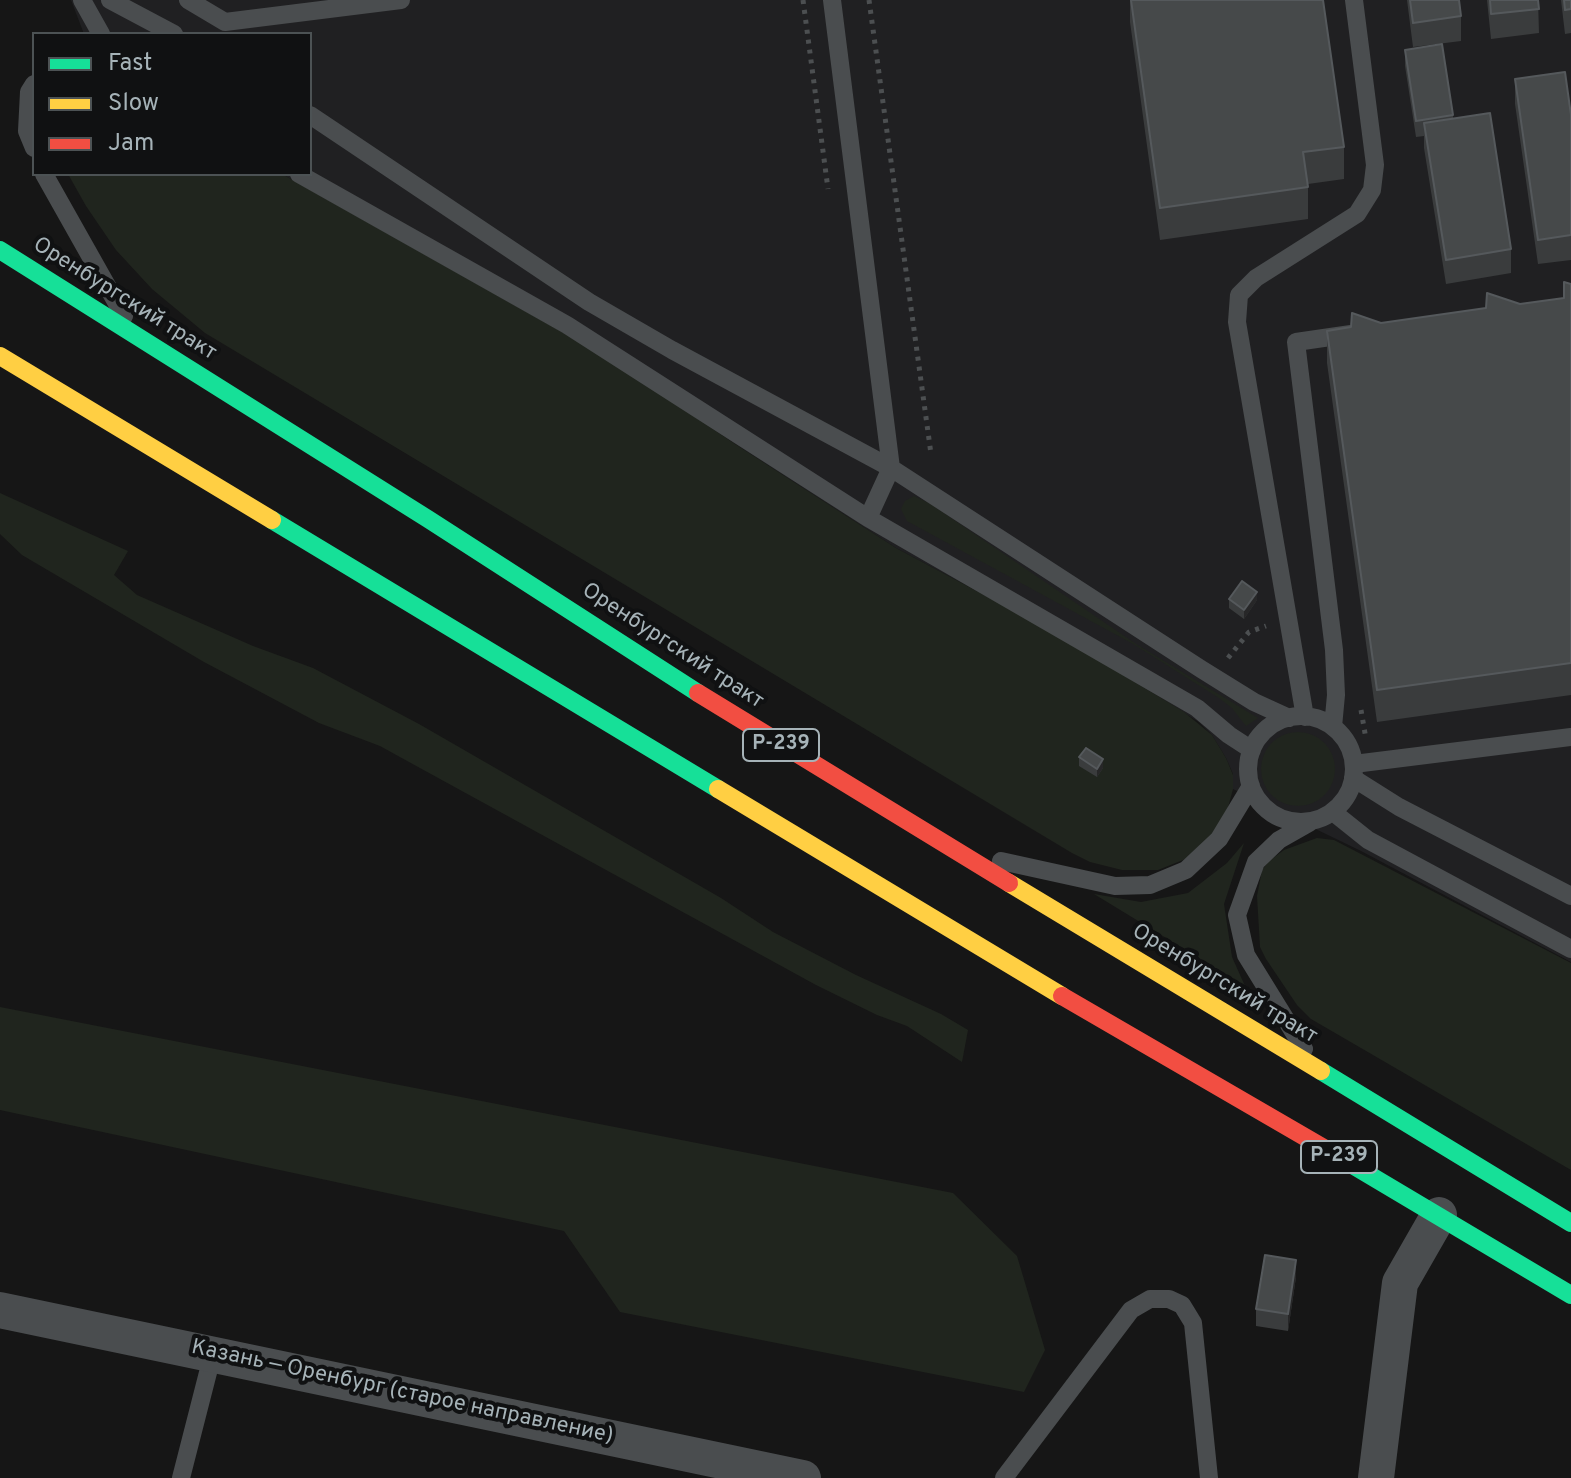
<!DOCTYPE html>
<html>
<head>
<meta charset="utf-8">
<style>
  body { margin:0 }
  #map { position:relative; width:1571px; height:1478px; overflow:hidden; background:#161616; font-family:Overpass,sans-serif }
  canvas { display:block }
  .legend { position:absolute; left:32px; top:32px; width:280px; height:144px; box-sizing:border-box; background:#101112; border:2px solid #4c5254; margin:0; padding:10px 14px; list-style:none; font-size:24px; color:#a6b3b8 }
  .legend li { display:flex; align-items:center; gap:16px; height:40px }
  .legend b { width:40px; border:2px solid #4c5254 }
</style>
</head>
<body>
<div id="map">
<canvas width="1571" height="1478"></canvas>
<ul class="legend">
<li><b style="height:10px;background:#16e098"></b>Fast</li>
<li><b style="height:10px;background:#ffcf43"></b>Slow</li>
<li><b style="height:10px;background:#f24e42"></b>Jam</li>
</ul>
</div>
<script>
const ctx = document.querySelector('canvas').getContext('2d');
ctx.lineJoin = 'round';
function paint(path, color) {
  ctx.fillStyle = color;
  ctx.fill(path, 'evenodd');
}
function shape(rows) {
  const path = new Path2D();
  for (const r of rows) {
    if (r.length === 3) {
      path.moveTo(r[0] + r[2], r[1]);
      path.arc(r[0], r[1], r[2], 0, 2 * Math.PI);
      continue;
    }
    path.moveTo(r[0], r[1]);
    for (let i = 2; i < r.length; i += 2) path.lineTo(r[i], r[i + 1]);
  }
  return path;
}
function trace(path, color, width, dash) {
  ctx.strokeStyle = color;
  ctx.lineWidth = width;
  ctx.lineCap = dash ? 'butt' : 'round';
  ctx.setLineDash(dash || []);
  ctx.stroke(path);
}
function drawText(font, color, halo, rows, align = 'center') {
  ctx.font = font + ' Overpass,sans-serif';
  ctx.lineWidth = 8;
  ctx.setLineDash([]);
  ctx.textBaseline = 'middle';
  ctx.strokeStyle = halo;
  ctx.fillStyle = color;
  for (const [text, x, y, turn = 0] of rows) {
    ctx.save();
    ctx.translate(x, y);
    ctx.rotate((+turn || 0) * Math.PI / 180);
    ctx.textAlign = isNaN(turn) ? turn : align;
    if (halo) ctx.strokeText(text, 0, 0);
    ctx.fillText(text, 0, 0);
    ctx.restore();
  }
}
paint(shape([
  [71,0,1571,0,1571,962,1361,851,1233,789,1233,774,1226,758,1212,735,1199,722,1046,628,896,548,735,444,603,355,282,174,310,174,310,34,84,34]
]), '#202022');
paint(shape([
  [68,174,282,174,603,355,735,444,896,548,1046,628,1184,712,1212,735,1226,758,1233,775,1233,789,1227,811,1205,846,1193,856,1158,870,1122,870,1090,862,1072,853,205,333,152,289,116,250,86,206],
  [0,493,128,551,114,575,137,595,253,646,313,668,419,724,721,898,773,932,856,975,941,1014,968,1030,962,1062,907,1026,877,1015,816,985,409,762,380,746,319,723,204,662,22,555,0,534],
  [914,496,929,503,1136,644,1258,718,1246,726,1232,708,1219,698,1135,645,907,521,901,509,905,501],
  [1298,769,37],
  [1317,838,1334,840,1571,963,1571,1170,1311,1019,1297,1005,1266,959,1260,947,1257,896,1262,870,1269,861,1284,850],
  [1244,843,1224,904,1232,957,1245,986,1094,894,1141,902,1188,893,1227,863],
  [0,1007,953,1193,1017,1256,1045,1350,1024,1392,620,1312,564,1231,0,1110]
]), '#20251e');
trace(shape([
  [803,0,828,189],
  [869,0,931,454],
  [1228,658,1249,632,1266,626],
  [1361,710,1366,739]
]), '#4c4f51', 5, [4, 6]);
trace(shape([
  [82,0,101,34],
  [110,0,174,34],
  [188,0,225,22,401,0],
  [832,0,891,468,868,518],
  [34,84,29,92,27,131,34,148],
  [310,115,589,302,672,350,891,468,1201,669,1254,702,1289,718],
  [44,174,124,316],
  [299,174,567,325,868,518,1197,708,1229,735,1252,750],
  [1301,769,53],
  [1305,717,1237,322,1239,295,1256,278,1357,214,1372,190,1375,165,1354,0],
  [1333,727,1336,695,1334,650,1296,342,1351,334],
  [1354,764,1571,737],
  [1353,778,1399,807,1571,896],
  [1333,812,1368,840,1571,949],
  [1001,861,1115,886,1150,885,1186,870,1219,839,1251,786],
  [1304,1049,1246,955,1237,915,1256,862,1279,840,1309,823],
  [181,1478,213,1353],
  [1004,1478,1131,1310,1150,1299,1169,1299,1182,1305,1193,1323,1209,1478]
]), '#4a4d4f', 18);
trace(shape([
  [0,1310,803,1478],
  [1376,1478,1400,1283,1439,1215]
]), '#4a4d4f', 36);
trace(shape([
  [0,250,428,519,698,693],
  [272,520,718,789],
  [1321,1071,1571,1223],
  [1329,1151,1571,1295]
]), '#16e098', 18);
trace(shape([
  [0,356,272,520],
  [718,789,1062,996],
  [1009,883,1321,1071]
]), '#ffcf43', 18);
trace(shape([
  [698,693,1009,883],
  [1062,996,1329,1151]
]), '#f24e42', 18);
paint(shape([
  [1130,0,1323,0,1344,147,1344,179,1308,184,1308,219,1160,240,1130,22],
  [1407,0,1459,0,1461,16,1461,41,1413,47],
  [1487,0,1538,0,1539,33,1491,39],
  [1561,0,1571,0,1571,33,1565,34],
  [1405,50,1453,115,1453,119,1511,249,1511,273,1446,284,1424,148,1424,136,1416,137,1405,66],
  [1515,79,1571,115,1571,260,1538,264,1515,104],
  [1571,284,1571,695,1377,722,1327,363,1327,331,1564,298],
  [1229,599,1257,600,1244,619,1229,608],
  [1079,757,1103,768,1097,777,1079,766],
  [1296,1277,1288,1331,1256,1326,1256,1309]
]), '#3a3c3d');
paint(shape([
  [1257,592,1257,600,1244,619,1244,610],
  [1103,759,1103,768,1097,777,1097,769],
  [1296,1260,1296,1277,1288,1331,1288,1314]
]), '#272728');
const building = shape([
  [1131,0,1323,0,1344,147,1303,152,1308,187,1160,208,1131,0],
  [1410,0,1459,0,1461,16,1413,23,1410,0],
  [1490,0,1538,0,1539,9,1491,14,1490,0],
  [1564,0,1571,0,1571,9,1565,10,1564,0],
  [1442,44,1453,115,1416,121,1405,50,1442,44],
  [1565,72,1571,115,1571,235,1538,240,1515,79,1565,72],
  [1490,113,1511,249,1446,260,1424,123,1490,113],
  [1564,282,1571,284,1571,663,1377,690,1327,331,1351,327,1352,313,1381,323,1486,308,1487,293,1520,304,1564,298,1564,282],
  [1242,581,1257,592,1244,610,1229,599,1242,581],
  [1086,748,1103,759,1097,769,1079,757,1086,748],
  [1265,1255,1296,1260,1288,1314,1256,1309,1265,1255]
]);
paint(building, '#46494a');
trace(building, '#55595c', 2);
for (const [x, y, w] of [
  [781,745,76],
  [1339,1157,76]
]) {
  const box = new Path2D();
  box.roundRect(x - w / 2, y - 16, w, 32, 6);
  ctx.fillStyle = '#101112';
  ctx.fill(box);
  trace(box, '#a6b3b8', 2);
}
drawText('bold 20px', '#a6b3b8', null, [
  ["Р-239",781,745],
  ["Р-239",1339,1157]
]);
drawText('22px', '#a6b3b8', '#101112', [
  ["Оренбургский тракт",124,300,32],
  ["Оренбургский тракт",672,647,33],
  ["Оренбургский тракт",1224,985,31],
  ["Казань — Оренбург (старое направление)",402,1393,12]
]);
</script>
</body>
</html>
